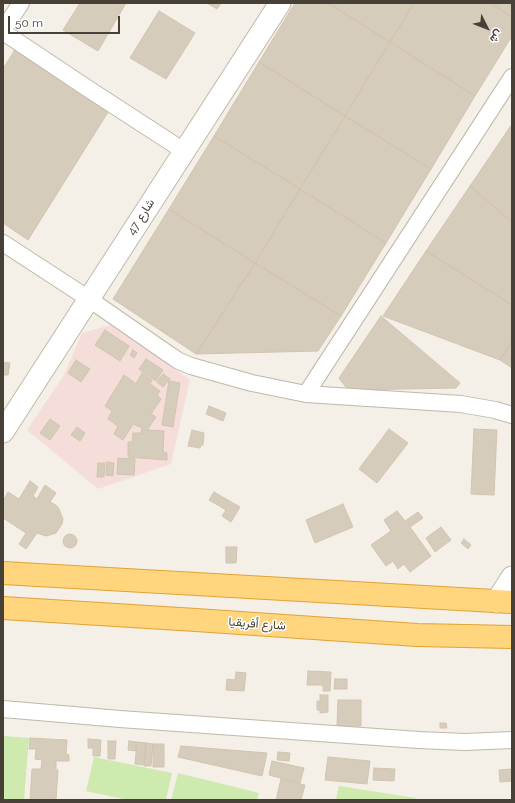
<!DOCTYPE html>
<html>
<head>
<meta charset="utf-8">
<style>
  body { margin:0 }
  #map { position:relative; width:515px; height:803px; overflow:hidden; background:#f4f0e7; font-family:Raleway,Vazirmatn,sans-serif }
  canvas { display:block }
  .frame { position:absolute; inset:0; border:4px solid #474036; pointer-events:none }
  .north { position:absolute; left:467px; top:8px; width:40px; height:40px; -webkit-text-stroke:3px #fff; paint-order:stroke; rotate:132deg; font-size:11px; font-weight:700; line-height:16px; text-align:center; color:#474036 }
  .north::after { content:''; display:block; margin:auto; width:14px; height:18px; background:#474036; clip-path:polygon(50% 0,100% 100%,50% 72%,0 100%) }
  .scale { position:absolute; left:8px; top:16px; width:112px; height:18px; box-sizing:border-box; border:2px solid #474036; border-top:0; padding-left:5px; font-size:12px; line-height:14px; white-space:nowrap; color:#474036; -webkit-text-stroke:3px #fff; paint-order:stroke }
</style>
</head>
<body>
<div id="map">
<canvas width="515" height="803"></canvas>
<div class="frame"></div>
<div class="north">ش</div>
<div class="scale">50 m</div>
</div>
<script>
const ctx = document.querySelector('canvas').getContext('2d');
ctx.lineJoin = 'round';
function paint(path, color) {
  ctx.fillStyle = color;
  ctx.fill(path, 'evenodd');
}
function shape(rows) {
  const path = new Path2D();
  for (const r of rows) {
    if (r.length === 3) {
      path.moveTo(r[0] + r[2], r[1]);
      path.arc(r[0], r[1], r[2], 0, 2 * Math.PI);
      continue;
    }
    path.moveTo(r[0], r[1]);
    for (let i = 2; i < r.length; i += 2) path.lineTo(r[i], r[i + 1]);
  }
  return path;
}
function trace(path, color, width, dash) {
  ctx.strokeStyle = color;
  ctx.lineWidth = width;
  ctx.lineCap = dash ? 'butt' : 'round';
  ctx.setLineDash(dash || []);
  ctx.stroke(path);
}
function drawText(font, color, halo, rows, align = 'center') {
  ctx.font = font + ' Raleway,Vazirmatn,sans-serif';
  ctx.lineWidth = 3;
  ctx.setLineDash([]);
  ctx.textBaseline = 'middle';
  ctx.strokeStyle = halo;
  ctx.fillStyle = color;
  for (const [text, x, y, turn = 0] of rows) {
    ctx.save();
    ctx.translate(x, y);
    ctx.rotate((+turn || 0) * Math.PI / 180);
    ctx.textAlign = isNaN(turn) ? turn : align;
    if (halo) ctx.strokeText(text, 0, 0);
    ctx.fillText(text, 0, 0);
    ctx.restore();
  }
}
paint(shape([
  [114,324,190,380,171,464,98,489,27,430,64,375,82,333]
]), '#f5deda');
paint(shape([
  [3,736,29,738,24,800,3,800],
  [94,757,172,773,166,800,128,800,86,791],
  [178,773,259,793,257,800,171,800],
  [339,786,416,798,415,800,336,800]
]), '#cfeaae');
const building = shape([
  [80,3,126,3,98,51,63,30,80,3],
  [207,3,221,3,217,9,207,3],
  [295,3,328,3,390,42,345,116,259,62,295,3],
  [328,3,414,3,390,42,328,3],
  [414,3,490,3,512,17,512,36,475,96,390,42,414,3],
  [490,3,512,3,512,17,490,3],
  [159,11,195,33,166,79,130,58,159,11],
  [390,42,475,96,431,169,345,116,390,42],
  [16,48,110,109,28,240,3,223,3,69,16,48],
  [259,62,345,116,300,189,214,136,259,62],
  [345,116,431,169,386,243,300,189,345,116],
  [512,124,512,222,470,186,512,124],
  [214,136,300,189,255,263,169,209,214,136],
  [470,186,512,222,512,305,426,251,470,186],
  [300,189,386,243,341,316,255,263,300,189],
  [169,209,255,263,196,354,113,299,169,209],
  [426,251,512,305,512,341,500,360,383,316,426,251],
  [255,263,341,316,318,351,196,354,255,263],
  [381,316,460,383,456,388,348,390,339,378,381,316],
  [105,330,129,346,120,361,95,345,105,330],
  [512,341,512,368,500,360,512,341],
  [133,350,137,353,134,358,130,355,133,350],
  [146,359,163,370,156,381,139,369,146,359],
  [76,360,90,369,81,382,68,373,76,360],
  [3,362,10,363,8,375,3,375,3,362],
  [142,373,152,380,150,384,160,391,157,395,161,399,151,414,156,417,147,430,164,431,163,452,167,453,167,460,128,457,128,442,132,442,133,433,141,433,142,428,133,424,123,440,114,434,118,426,108,419,112,411,105,406,124,375,136,384,142,373],
  [163,374,170,379,163,387,157,382,163,374],
  [169,381,180,383,173,427,162,425,169,381],
  [209,406,226,413,223,421,206,414,209,406],
  [50,419,60,426,50,440,40,433,50,419],
  [77,427,85,433,80,441,71,435,77,427],
  [389,429,408,443,377,483,359,469,389,429],
  [474,429,497,430,494,495,471,494,474,429],
  [192,430,204,433,203,445,201,445,200,448,188,446,192,430],
  [118,458,135,459,134,475,117,474,118,458],
  [107,462,114,463,113,476,106,475,107,462],
  [98,463,105,463,104,477,97,477,98,463],
  [30,481,38,487,33,496,37,499,45,485,56,493,50,502,56,505,59,509,63,519,62,524,56,533,46,536,37,533,26,549,19,544,26,533,3,518,3,501,8,492,19,499,30,481],
  [214,492,240,507,231,522,222,516,226,510,209,500,214,492],
  [343,504,353,527,315,543,306,520,343,504],
  [397,511,405,521,418,512,423,518,410,527,431,556,410,572,404,564,398,569,393,561,386,566,371,545,391,531,384,520,397,511],
  [441,527,451,540,435,552,426,538,441,527],
  [70,541,7],
  [464,539,471,545,468,549,461,543,464,539],
  [226,547,237,547,236,563,226,563,226,547],
  [308,671,331,672,330,691,323,691,323,685,307,685,308,671],
  [236,672,246,673,244,691,226,690,227,679,235,680,236,672],
  [335,679,347,679,347,689,334,689,335,679],
  [320,695,328,695,328,712,320,713,320,710,317,710,317,701,320,701,320,695],
  [338,700,361,700,361,726,352,726,352,729,344,729,344,726,337,725,338,700],
  [440,723,446,723,447,728,440,728,440,723],
  [30,738,67,740,66,754,69,755,69,761,56,761,56,770,58,770,56,800,30,800,32,769,41,769,42,760,35,759,36,749,29,749,30,738],
  [88,739,101,740,100,756,93,756,93,748,88,748,88,739],
  [108,741,116,741,115,759,108,759,108,741],
  [129,741,136,742,136,751,128,750,129,741],
  [137,742,146,743,144,765,135,764,137,742],
  [146,743,153,744,151,766,144,766,146,743],
  [153,744,164,744,164,767,153,767,153,744],
  [181,746,267,753,262,776,178,757,181,746],
  [278,752,290,753,289,761,277,760,278,752],
  [328,757,370,761,367,784,325,780,328,757],
  [272,761,304,768,300,783,269,775,272,761],
  [374,768,395,769,394,781,373,780,374,768],
  [512,769,512,781,500,782,499,770,512,769],
  [281,779,305,785,301,800,276,800,281,779]
]);
paint(building, '#d6ccbc');
trace(building, '#d1c4af', 1);
const minor = shape([
  [3,30,21,3],
  [3,32,87,88,184,151],
  [3,243,89,299,167,353,179,361,191,366,252,383,306,394,461,404,495,410,512,415],
  [306,394,512,77],
  [3,709,120,719,419,740,465,742,512,740]
]);
const tertiary = shape([
  [3,432,280,3],
  [496,602,512,577]
]);
const trunk = shape([
  [3,573,512,602],
  [3,608,196,620,417,635,512,637]
]);
trace(minor, '#c0b8a9', 18);
trace(tertiary, '#c0b8a9', 23);
trace(trunk, '#e3a232', 24);
trace(minor, '#fff', 16);
trace(tertiary, '#fff', 21);
trace(trunk, '#ffd67e', 22);
drawText('12px', '#474036', '#fff', [
  ["شارع 47",141,217,-58],
  ["شارع أفريقيا",257,624,4]
]);
</script>
</body>
</html>
